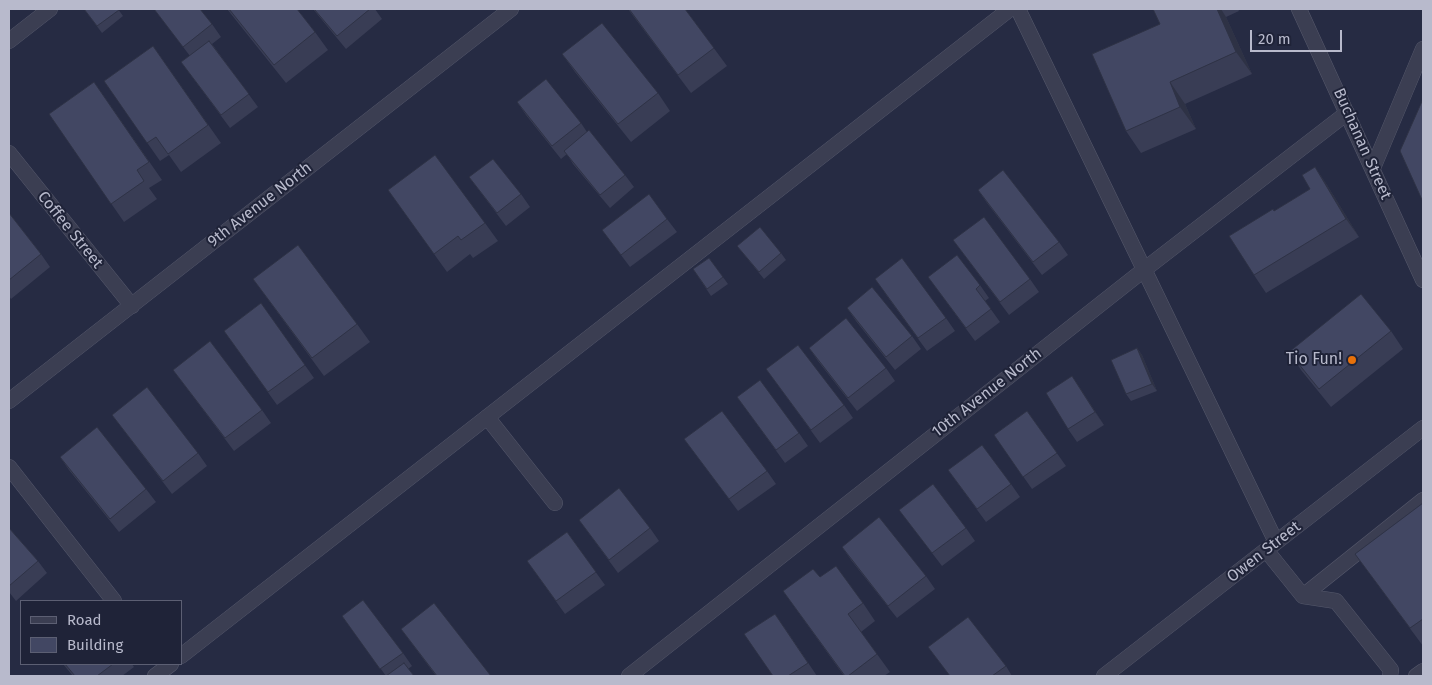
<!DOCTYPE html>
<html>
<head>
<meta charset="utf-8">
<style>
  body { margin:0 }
  #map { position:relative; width:1432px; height:685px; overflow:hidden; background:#262b43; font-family:"Fira Sans",sans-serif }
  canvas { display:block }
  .frame { position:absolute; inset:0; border:10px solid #b8bacc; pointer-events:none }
  .legend { position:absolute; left:20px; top:600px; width:162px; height:65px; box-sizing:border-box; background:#1f2338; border:1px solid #5c5f73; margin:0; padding:6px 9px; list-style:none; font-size:15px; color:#b8bacc }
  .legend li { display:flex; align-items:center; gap:10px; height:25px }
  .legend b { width:25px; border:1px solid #5c5f73 }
  .scale { position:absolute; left:1250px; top:30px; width:92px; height:22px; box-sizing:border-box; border:2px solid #b8bacc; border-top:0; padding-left:6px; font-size:15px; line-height:18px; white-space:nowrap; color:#b8bacc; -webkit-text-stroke:4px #1f2338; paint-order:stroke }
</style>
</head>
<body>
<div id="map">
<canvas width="1432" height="685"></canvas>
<div class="frame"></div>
<ul class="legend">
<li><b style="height:6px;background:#3b3e52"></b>Road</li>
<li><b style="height:14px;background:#424763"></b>Building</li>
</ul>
<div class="scale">20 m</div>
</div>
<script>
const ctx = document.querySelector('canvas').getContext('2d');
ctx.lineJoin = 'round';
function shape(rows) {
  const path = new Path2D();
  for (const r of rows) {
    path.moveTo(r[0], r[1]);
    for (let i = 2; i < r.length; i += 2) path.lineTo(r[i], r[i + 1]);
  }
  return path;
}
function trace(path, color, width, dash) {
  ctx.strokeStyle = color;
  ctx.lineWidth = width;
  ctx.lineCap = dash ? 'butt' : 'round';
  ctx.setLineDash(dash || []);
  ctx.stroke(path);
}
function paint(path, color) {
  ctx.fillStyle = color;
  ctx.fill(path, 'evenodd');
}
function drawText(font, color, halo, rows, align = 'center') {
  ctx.font = font + ' "Fira Sans",sans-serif';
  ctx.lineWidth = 4;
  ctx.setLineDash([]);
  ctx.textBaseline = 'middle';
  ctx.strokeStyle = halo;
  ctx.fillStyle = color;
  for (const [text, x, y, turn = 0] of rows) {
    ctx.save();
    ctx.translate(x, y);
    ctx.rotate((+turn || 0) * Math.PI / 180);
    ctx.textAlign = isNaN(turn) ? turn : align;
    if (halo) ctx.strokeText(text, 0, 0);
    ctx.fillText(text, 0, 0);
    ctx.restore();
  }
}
const minor = shape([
  [1018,9,1276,542],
  [1299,9,1423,280],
  [9,41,50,9],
  [9,153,132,306],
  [1373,168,1423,49],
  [9,401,511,9],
  [487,417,555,503],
  [9,467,114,601],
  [1266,550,1303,596,1336,601,1391,670,1390,676],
  [1303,596,1423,500],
  [181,656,1010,9],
  [155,676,171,664],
  [629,676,1145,269,1347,113],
  [1104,676,1423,428],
  [1416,676,1423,671]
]);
trace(minor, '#56596c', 16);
trace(minor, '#3b3e52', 15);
paint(shape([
  [84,9,118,9,123,16,102,33],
  [154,9,212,24,221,37,212,44,258,107,230,128,181,62,190,56],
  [227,9,297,9,315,32,328,50,286,83],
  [313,9,375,9,382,19,346,49],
  [628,9,685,9,727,66,691,93],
  [1153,9,1238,9,1239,11,1226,17,1252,74,1185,104,1196,129,1141,153,1126,131,1160,24],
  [153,46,221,143,181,172,169,155,160,161,104,81],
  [562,54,658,93,670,111,631,142,575,72],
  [94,82,162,180,149,188,157,199,124,222,49,114],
  [517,102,581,123,587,132,625,175,634,187,610,208,573,164,567,154,561,159,526,115],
  [1315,167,1327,185,1359,237,1266,293,1254,275,1275,211,1310,189],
  [469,177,521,194,530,207,506,226],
  [388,190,485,223,498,241,473,258,470,254,447,272],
  [978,190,1059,242,1068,255,1042,275,987,203],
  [9,213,41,254,50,267,11,299,9,296],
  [667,219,677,232,630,267,602,230],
  [953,240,1030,279,1039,292,1009,315],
  [737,246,781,253,786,260,764,279],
  [709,258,728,284,711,296,693,269],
  [928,277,980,285,989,298,985,301,1000,322,975,341],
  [253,279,357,324,370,342,324,376],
  [884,292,946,318,955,331,927,351],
  [261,303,314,378,277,405,224,331],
  [847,308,912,336,921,349,895,370,856,321],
  [1391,331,1403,349,1331,407,1301,370,1289,352],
  [809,348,886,368,895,381,857,411,818,361],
  [1137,348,1142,355,1157,391,1131,401,1126,394],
  [766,369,844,405,853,418,820,443],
  [173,370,262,410,271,423,234,451],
  [1072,376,1104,425,1077,442,1068,429],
  [737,397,799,433,808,446,785,463],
  [1027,411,1066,466,1032,489,994,435],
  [112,415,198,453,207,466,172,494],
  [684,439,767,471,776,484,738,511],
  [60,457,146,489,156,502,119,532,69,470],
  [948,470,1011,484,1020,497,986,522],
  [1423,503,1423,646,1355,554],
  [899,510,966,528,975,541,942,566],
  [579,520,650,528,659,541,618,573],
  [9,528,38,561,47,573,16,601,9,592],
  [567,532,605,585,565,614,527,561],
  [842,547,926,576,935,589,897,618,851,560],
  [820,577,863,603,875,621,861,632,890,672,884,676,844,676,783,591],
  [342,616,403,653,412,666,408,669,414,676,386,676],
  [784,627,817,676,773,676],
  [401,629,491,676,436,676],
  [928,647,1006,666,1012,676,950,676],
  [63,664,132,664,134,667,122,676,73,676]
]), '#393d55');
paint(shape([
  [1217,9,1221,9,1226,17,1252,74,1236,52],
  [1170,82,1185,104,1196,129,1180,107],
  [1315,167,1327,185,1359,237,1346,219],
  [1137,348,1142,355,1157,391,1152,384],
  [1072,376,1081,389,1104,425,1095,412]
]), '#2e3245');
const building = shape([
  [84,9,118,9,119,10,97,26,84,9],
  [154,9,200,9,212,24,183,47,154,9],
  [229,9,297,9,315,32,274,65,229,9],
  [314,9,370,9,337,36,314,9],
  [629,9,685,9,714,48,678,75,629,9],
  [1153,9,1217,9,1236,52,1170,82,1180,107,1126,131,1092,54,1160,24,1153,9],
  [602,23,658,93,618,124,562,54,602,23],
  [209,41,249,94,221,115,181,62,209,41],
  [153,46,208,125,168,154,156,137,147,143,104,81,153,46],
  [546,79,581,123,552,146,517,102,546,79],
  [94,82,149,162,137,170,144,181,111,204,49,114,94,82],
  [1423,99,1423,202,1400,151,1423,99],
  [589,130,625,175,600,195,564,151,589,130],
  [435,155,485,223,461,240,458,236,434,254,388,190,435,155],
  [493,159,521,194,497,213,469,177,493,159],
  [1315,167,1346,219,1254,275,1229,236,1273,209,1274,211,1310,189,1302,175,1315,167],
  [1003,170,1059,242,1033,262,978,190,1003,170],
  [649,194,667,219,621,255,602,230,649,194],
  [9,213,41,254,9,280,9,213],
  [984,217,1030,279,1000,302,953,240,984,217],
  [760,227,781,253,759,272,737,246,760,227],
  [298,245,357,324,312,358,253,279,298,245],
  [957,255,980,285,976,289,991,309,966,328,928,277,957,255],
  [709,258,723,277,707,289,693,269,709,258],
  [902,258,946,318,918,338,875,279,902,258],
  [872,287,912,336,886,357,847,308,872,287],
  [1361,294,1391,331,1319,389,1289,352,1361,294],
  [261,303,305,365,268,392,224,331,261,303],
  [846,318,886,368,848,398,809,348,846,318],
  [210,341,262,410,225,438,173,370,210,341],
  [798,345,844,405,811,430,766,369,798,345],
  [1137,348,1152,384,1126,394,1111,360,1137,348],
  [1072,376,1095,412,1068,429,1046,393,1072,376],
  [760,380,799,433,776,450,737,397,760,380],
  [147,387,198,453,163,481,112,415,147,387],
  [722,411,767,471,729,499,684,439,722,411],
  [1027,411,1057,453,1023,477,994,435,1027,411],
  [97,427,146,489,110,519,60,457,97,427],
  [982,445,1011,484,977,509,948,470,982,445],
  [933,484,966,528,932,553,899,510,933,484],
  [619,488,650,528,609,560,579,520,619,488],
  [1423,503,1423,619,1410,628,1355,554,1423,503],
  [879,517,926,576,888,606,842,547,879,517],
  [9,528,38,561,9,586,9,528],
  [567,532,596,572,556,601,527,561,567,532],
  [836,566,863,603,848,614,877,654,848,676,845,676,783,591,813,569,820,577,836,566],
  [363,600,403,653,380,669,342,616,363,600],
  [434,603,491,676,437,676,401,629,434,603],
  [775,614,808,663,788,676,773,676,744,634,775,614],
  [968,617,1006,666,992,676,950,676,928,647,968,617],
  [404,663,414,676,386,676,404,663],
  [65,664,113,664,97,676,75,676,65,664]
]);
paint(building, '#424763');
trace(building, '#2e3245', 1);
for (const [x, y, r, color] of [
  [1352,360,5,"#e8710a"]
]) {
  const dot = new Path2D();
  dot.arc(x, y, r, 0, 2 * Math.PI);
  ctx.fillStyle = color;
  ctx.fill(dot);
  trace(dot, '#1f2338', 2);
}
drawText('16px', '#b8bacc', '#1f2338', [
  ["Buchanan Street",1362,144,66],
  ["9th Avenue North",260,205,-38],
  ["Coffee Street",70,230,51],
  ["10th Avenue North",987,393,-38],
  ["Owen Street",1264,552,-38]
]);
drawText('16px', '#b8bacc', '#1f2338', [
  ["Tio Fun!",1342,360]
], 'right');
</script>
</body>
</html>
